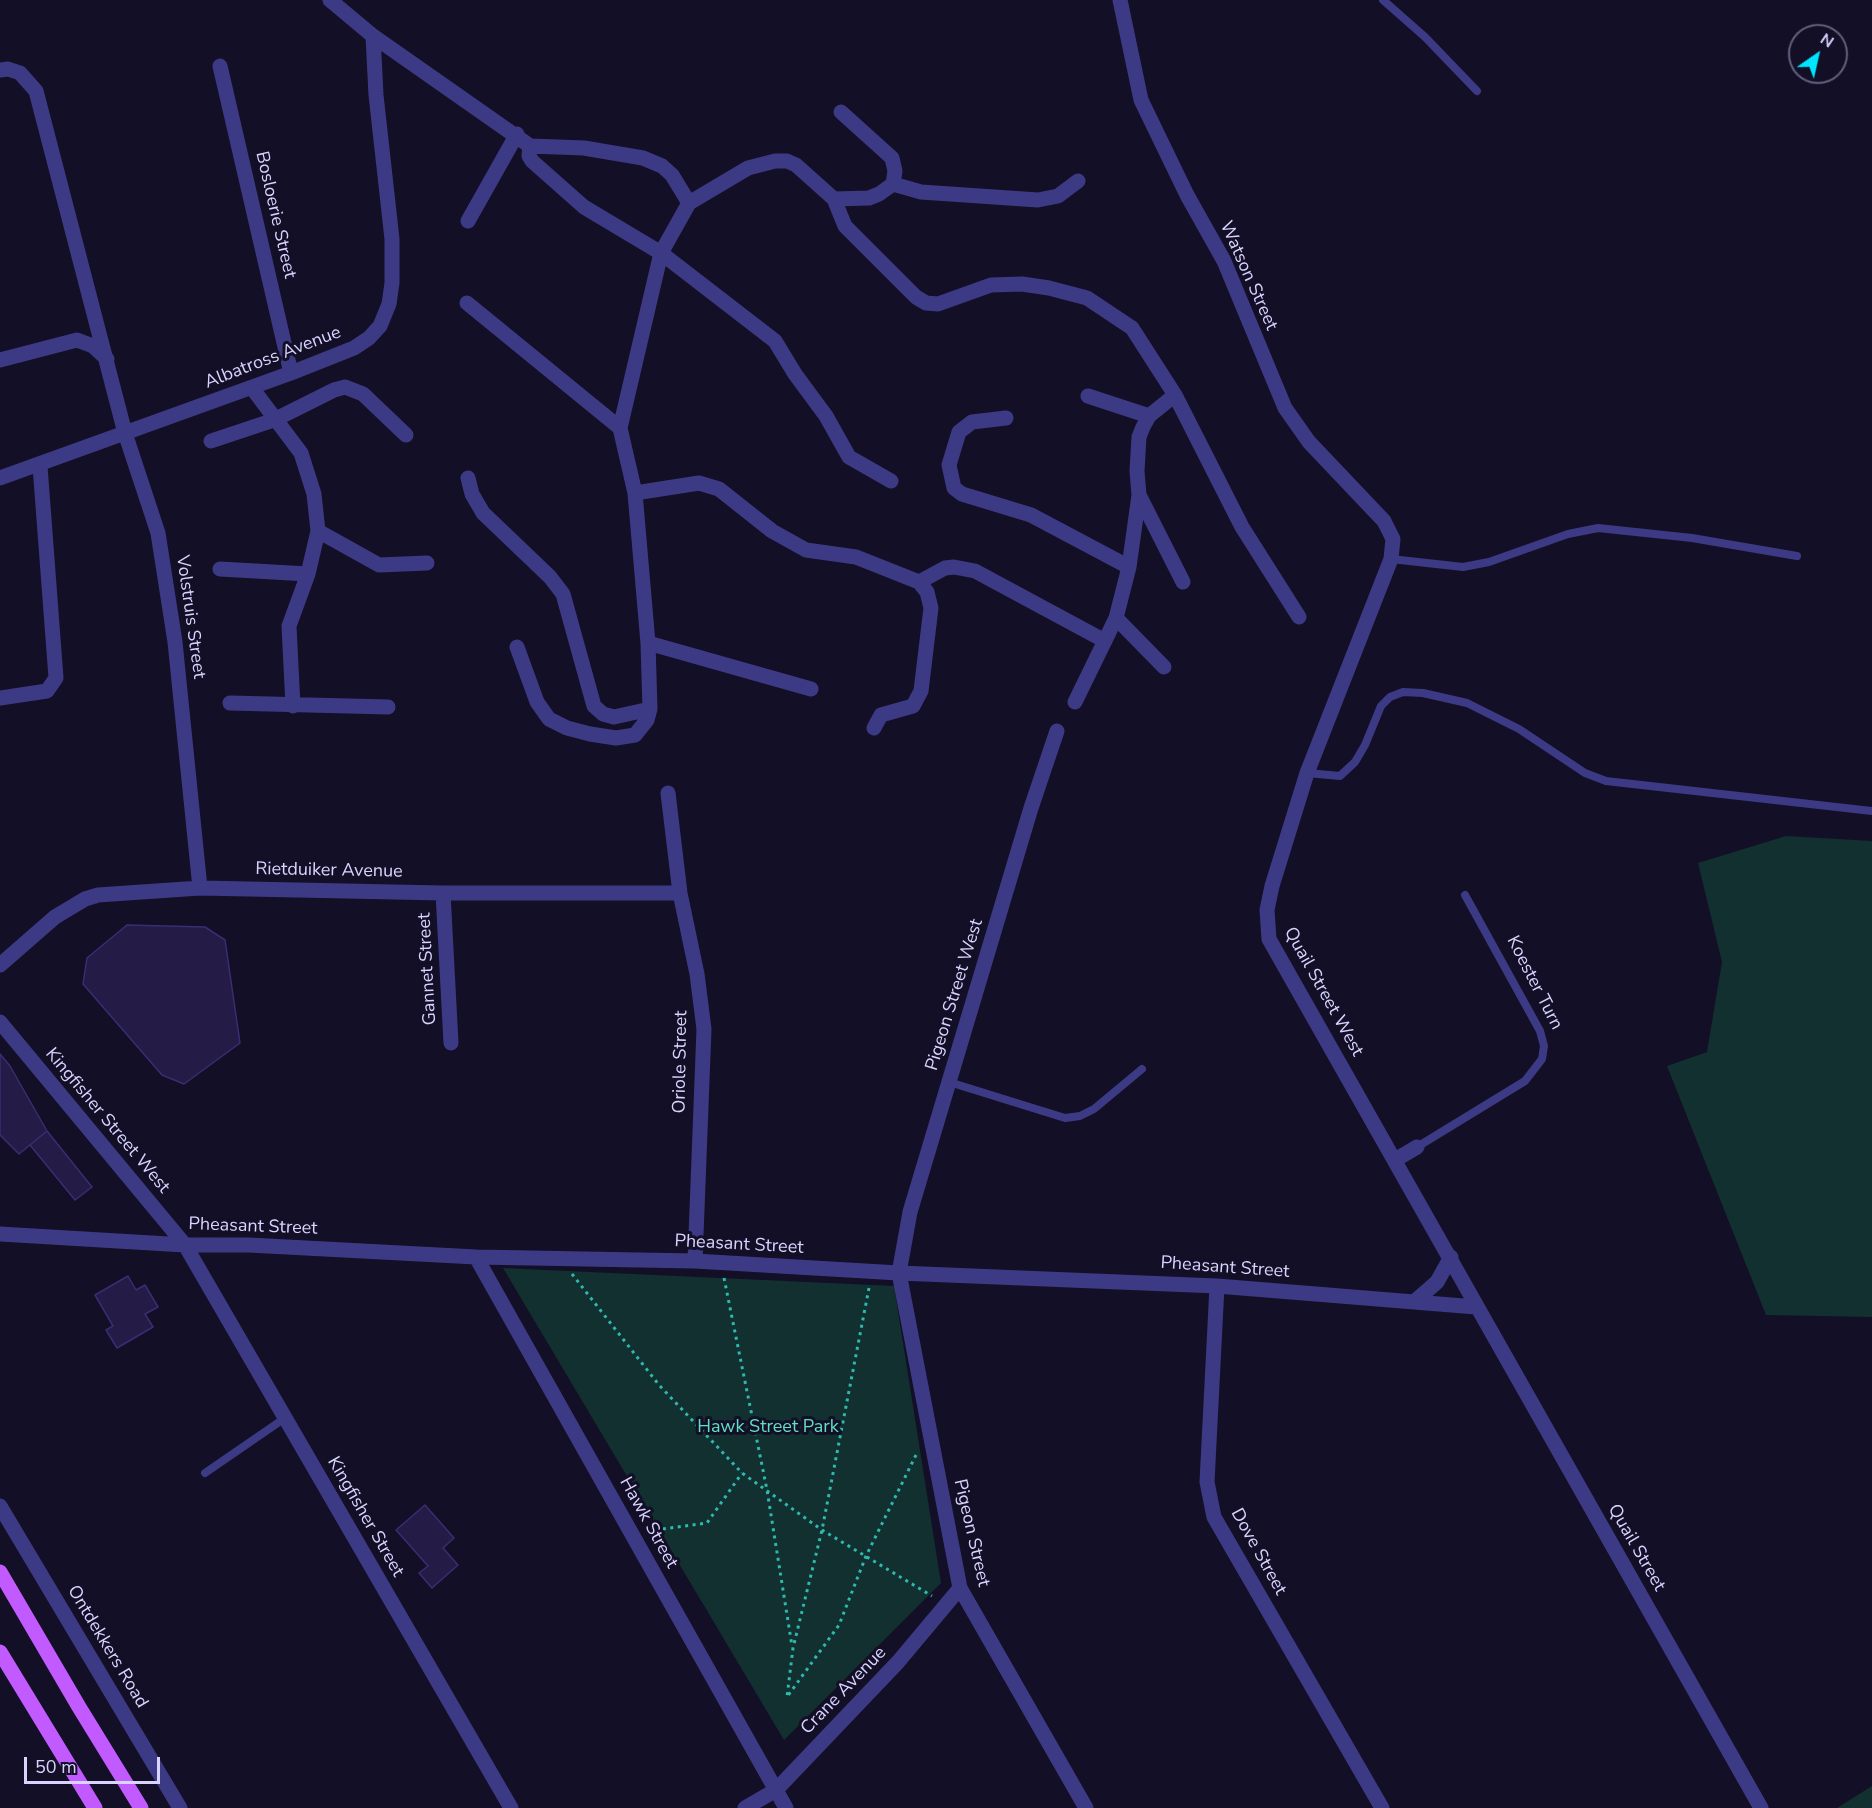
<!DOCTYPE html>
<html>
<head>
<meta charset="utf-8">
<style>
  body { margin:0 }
  #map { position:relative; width:1872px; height:1808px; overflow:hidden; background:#130f26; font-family:"Nunito Sans",sans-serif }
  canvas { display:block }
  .north { position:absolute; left:1788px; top:24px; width:60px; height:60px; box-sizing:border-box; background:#130f26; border:2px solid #625e7d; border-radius:50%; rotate:34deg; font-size:16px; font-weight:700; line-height:24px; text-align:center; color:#d9d4ff }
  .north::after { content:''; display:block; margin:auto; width:21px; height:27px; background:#00e5ff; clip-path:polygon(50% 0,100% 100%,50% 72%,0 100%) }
  .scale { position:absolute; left:24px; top:1757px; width:136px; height:27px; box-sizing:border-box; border:3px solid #d9d4ff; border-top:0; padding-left:8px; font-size:18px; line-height:21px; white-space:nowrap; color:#d9d4ff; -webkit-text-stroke:4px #130f26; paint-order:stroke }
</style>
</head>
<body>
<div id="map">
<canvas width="1872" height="1808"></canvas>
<div class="north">N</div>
<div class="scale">50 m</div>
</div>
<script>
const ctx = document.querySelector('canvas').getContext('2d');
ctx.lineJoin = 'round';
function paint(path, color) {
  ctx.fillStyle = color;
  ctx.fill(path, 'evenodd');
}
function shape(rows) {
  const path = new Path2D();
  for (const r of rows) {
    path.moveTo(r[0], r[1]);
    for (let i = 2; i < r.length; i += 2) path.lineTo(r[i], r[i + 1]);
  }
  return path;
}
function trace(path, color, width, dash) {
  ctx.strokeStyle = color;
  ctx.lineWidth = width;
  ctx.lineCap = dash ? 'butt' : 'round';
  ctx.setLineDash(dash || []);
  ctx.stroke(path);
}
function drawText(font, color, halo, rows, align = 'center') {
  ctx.font = font + ' "Nunito Sans",sans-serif';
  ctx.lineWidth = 6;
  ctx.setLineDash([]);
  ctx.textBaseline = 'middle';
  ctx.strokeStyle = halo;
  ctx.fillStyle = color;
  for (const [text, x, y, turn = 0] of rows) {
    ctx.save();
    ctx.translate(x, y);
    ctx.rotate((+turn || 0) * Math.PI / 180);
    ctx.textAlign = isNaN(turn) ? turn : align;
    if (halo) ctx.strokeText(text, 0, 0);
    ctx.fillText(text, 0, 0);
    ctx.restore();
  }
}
paint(shape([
  [1786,836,1872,841,1872,1317,1766,1315,1667,1066,1707,1052,1722,962,1698,863],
  [503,1268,894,1286,941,1583,784,1740],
  [1872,1786,1872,1808,1837,1808]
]), '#12302f');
const building = shape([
  [127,925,205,927,225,940,240,1043,184,1084,162,1075,83,984,87,958,127,925],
  [0,1054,10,1066,47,1131,19,1154,0,1135,0,1054],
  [47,1131,92,1187,75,1200,30,1145,47,1131],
  [128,1276,136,1290,145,1285,158,1307,145,1314,153,1327,117,1348,106,1330,113,1326,95,1295,128,1276],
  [425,1505,454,1538,443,1548,458,1565,432,1588,419,1573,428,1566,396,1530,425,1505]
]);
paint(building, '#241b47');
trace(building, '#3b2d73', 1.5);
trace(shape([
  [572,1274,659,1385,742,1473,822,1530,932,1596],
  [724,1278,767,1490,792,1646],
  [869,1288,822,1530,793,1648,787,1697,839,1625,866,1556,917,1453],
  [648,1531,707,1523,742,1473]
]), '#2fb8b0', 3, [3, 4.5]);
trace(shape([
  [1383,0,1425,37,1477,91],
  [1391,559,1463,567,1489,562,1568,534,1598,528,1692,538,1797,556],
  [1307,773,1340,776,1355,762,1365,745,1381,706,1390,697,1403,692,1423,693,1467,703,1519,729,1585,773,1606,781,1872,811],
  [949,1082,1065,1118,1080,1116,1094,1109,1142,1069],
  [1417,1147,1525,1081,1542,1059,1544,1046,1540,1031,1465,895],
  [205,1473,285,1418]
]), '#3d3a85', 8);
trace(shape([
  [330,0,373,36,530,146,584,148,643,158,662,166,672,175,689,203],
  [1120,0,1141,100,1187,195,1224,261,1285,408,1309,442,1384,521,1393,539,1391,559,1307,773,1272,886,1267,910,1269,939,1761,1808],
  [220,66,291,373],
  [0,70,8,69,20,73,36,91,125,433,158,533,175,642,200,888],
  [530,146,529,156,532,161,584,207,661,253,775,341,795,374,826,416,849,457,891,481],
  [893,184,921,192,1038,200,1058,196,1078,181],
  [834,199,869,198,879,194,893,184,895,171,892,158,841,112],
  [468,221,517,134],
  [467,303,620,428],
  [0,360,77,340,93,346,107,359],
  [252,388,301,453,314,494,318,531,308,574,289,626,293,706],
  [1175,395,1149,416,1143,427,1139,437,1137,471,1139,495,1183,582],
  [1088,396,1149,416],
  [1006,418,972,422,959,432,949,465,954,488,962,494,1031,515,1129,567],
  [211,441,274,420,334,390,345,387,363,394,406,435],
  [0,478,291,373,354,348,369,338,380,326,389,304,392,283,392,239,376,95,373,36],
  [468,478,472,494,483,513,550,577,563,594,594,706,603,714,614,717,650,709],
  [635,493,620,428,661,253,689,203,748,168,775,161,787,161,796,165,834,199,845,226,916,297,926,303,938,304,991,285,1022,284,1049,288,1087,298,1132,328,1175,395,1242,527,1299,617],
  [318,531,379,565,427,563],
  [220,569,308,574],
  [1116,618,1164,667],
  [648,643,811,689],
  [517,647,537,702,549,719,567,728,590,734,616,738,635,735,647,720,650,709,648,643,635,493,699,483,719,489,772,531,806,550,856,557,919,582,945,568,954,567,975,571,1105,641],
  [0,698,47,691,56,678,40,466],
  [1075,702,1116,618,1129,567,1139,495],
  [230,703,388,707],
  [874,728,881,715,913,706,921,691,931,608,927,592,919,582],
  [1057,731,1031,808,910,1212,899,1273,960,1588,1086,1808],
  [668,793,680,893,697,974,704,1029,695,1261],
  [443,893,451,1043],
  [0,965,55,917,85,899,98,895,200,888,443,893,680,893],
  [0,1022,185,1245,511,1808],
  [1395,1160,1417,1147],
  [0,1234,185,1245,249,1245,476,1257,695,1261,899,1273,1217,1286,1476,1307],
  [476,1257,786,1808],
  [1217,1286,1207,1482,1214,1517,1382,1808],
  [1414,1302,1437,1282,1451,1257],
  [0,1506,180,1808],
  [745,1808,776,1790,898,1662,960,1588]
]), '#3d3a85', 15);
trace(shape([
  [0,1572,79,1707,141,1808],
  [0,1652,95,1808]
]), '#c25bff', 15);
drawText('18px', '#d9d4ff', '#130f26', [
  ["Bosloerie Street",275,215,77],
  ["Watson Street",1248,276,66],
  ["Albatross Avenue",273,358,-21],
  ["Volstruis Street",190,617,82],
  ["Rietduiker Avenue",329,871,1],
  ["Gannet Street",428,969,-93],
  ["Koester Turn",1534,983,63],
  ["Quail Street West",1323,992,61],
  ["Pigeon Street West",955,995,-73],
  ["Oriole Street",681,1062,-89],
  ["Kingfisher Street West",107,1121,50],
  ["Pheasant Street",253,1227,2],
  ["Pheasant Street",739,1245,3],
  ["Pheasant Street",1225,1268,4],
  ["Kingfisher Street",365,1517,60],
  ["Hawk Street",648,1523,61],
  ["Pigeon Street",971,1533,77],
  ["Quail Street",1636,1548,60],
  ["Dove Street",1258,1552,61],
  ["Ontdekkers Road",107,1647,59],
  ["Crane Avenue",844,1691,-46]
]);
drawText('18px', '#5fe0c0', '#130f26', [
  ["Hawk Street Park",768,1428]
]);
</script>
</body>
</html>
